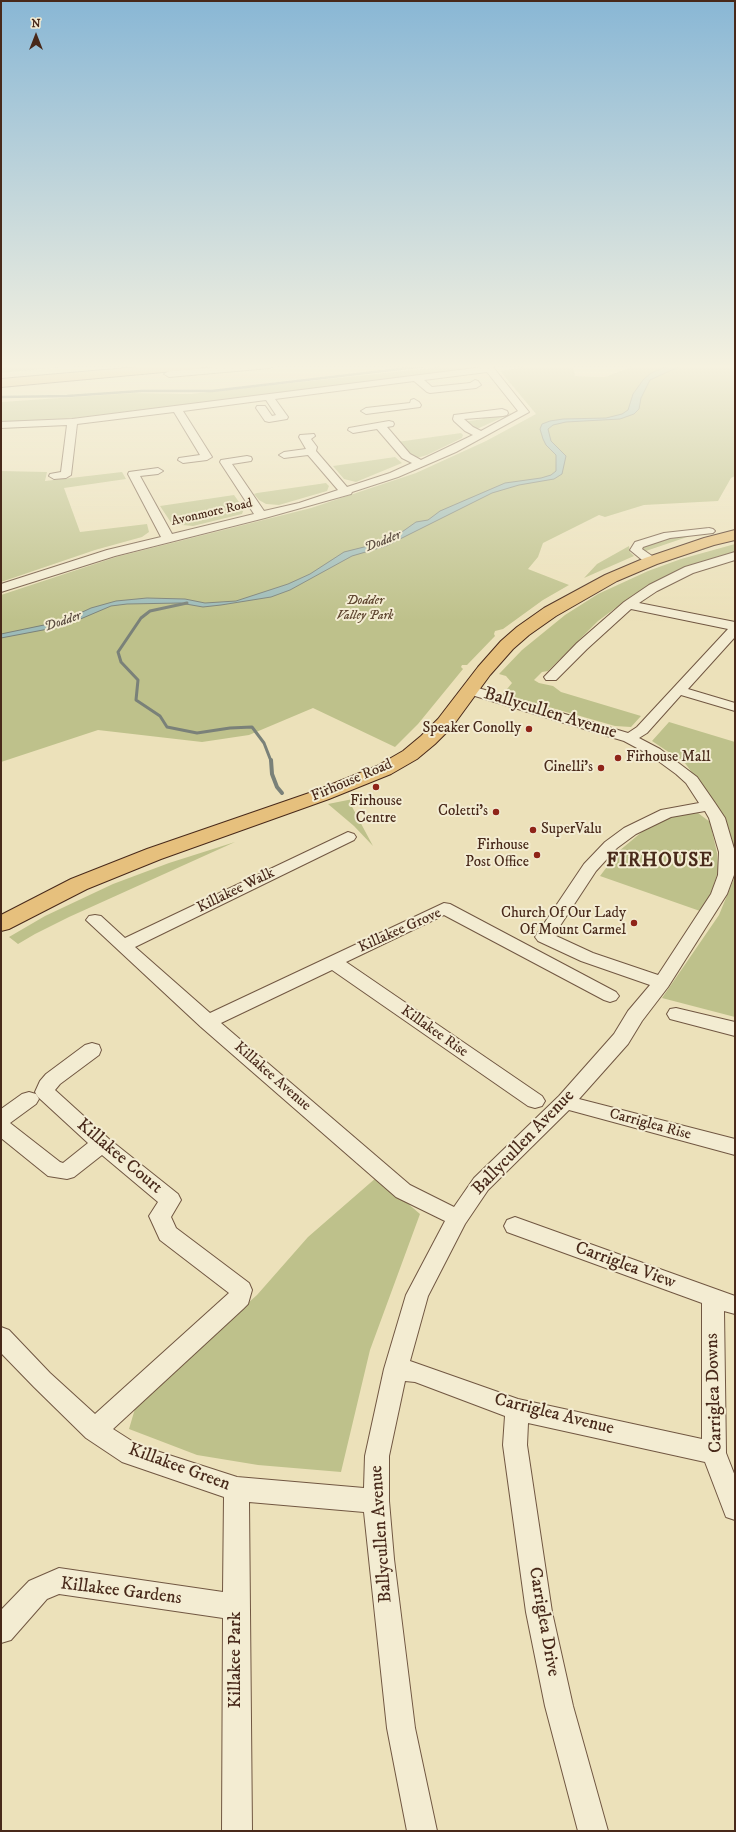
<!DOCTYPE html>
<html>
<head>
<meta charset="utf-8">
<style>
  body { margin:0 }
  #map { position:relative; width:736px; height:1832px; overflow:hidden; background:#ece1ba; font-family:"IM FELL DW Pica",serif }
  canvas { display:block }
  .frame { position:absolute; inset:0; border:2px solid #48291a; pointer-events:none }
  .north { position:absolute; left:16px; top:16px; width:40px; height:40px; -webkit-text-stroke:3px #f3ecd2; paint-order:stroke; rotate:0deg; font-size:11px; font-weight:700; line-height:16px; text-align:center; color:#48291a }
  .north::after { content:''; display:block; margin:auto; width:14px; height:18px; background:#48291a; clip-path:polygon(50% 0,100% 100%,50% 72%,0 100%) }
</style>
</head>
<body>
<div id="map">
<canvas width="736" height="1832"></canvas>
<div class="frame"></div>
<div class="north">N</div>
</div>
<script>
const ctx = document.querySelector('canvas').getContext('2d');
ctx.lineJoin = 'round';
function paint(path, color) {
  ctx.fillStyle = color;
  ctx.fill(path, 'evenodd');
}
function shape(rows) {
  const path = new Path2D();
  for (const r of rows) {
    path.moveTo(r[0], r[1]);
    for (let i = 2; i < r.length; i += 2) path.lineTo(r[i], r[i + 1]);
  }
  return path;
}
function trace(path, color, width, dash) {
  ctx.strokeStyle = color;
  ctx.lineWidth = width;
  ctx.lineCap = dash ? 'butt' : 'round';
  ctx.setLineDash(dash || []);
  ctx.stroke(path);
}
function drawText(font, color, halo, rows, align = 'center') {
  ctx.font = font + ' "IM FELL DW Pica",serif';
  ctx.lineWidth = 4;
  ctx.setLineDash([]);
  ctx.textBaseline = 'middle';
  ctx.strokeStyle = halo;
  ctx.fillStyle = color;
  for (const [text, x, y, turn = 0] of rows) {
    ctx.save();
    ctx.translate(x, y);
    ctx.rotate((+turn || 0) * Math.PI / 180);
    ctx.textAlign = isNaN(turn) ? turn : align;
    if (halo) ctx.strokeText(text, 0, 0);
    ctx.fillText(text, 0, 0);
    ctx.restore();
  }
}
paint(shape([
  [10,365,84,365,1,373,1,368,8,368],
  [458,365,475,365,476,366,471,369,67,419,1,422,1,402,133,393,190,394],
  [536,365,573,365,575,376,605,377,631,367,631,365,735,365,735,476,731,478,718,501,644,505,605,517,599,515,543,543,538,557,528,569,569,585,543,600,503,629,495,631,494,634,495,636,467,665,462,665,461,667,463,669,418,724,395,747,313,708,249,735,202,742,98,730,1,762,1,595,116,557,311,508,416,473,486,441,536,414,500,371],
  [512,413,477,429,470,428,463,422,483,419,481,416],
  [461,433,463,435,462,438,427,455,417,458,412,457,397,442],
  [395,457,402,463,356,482,344,479,333,466],
  [1,471,47,472,45,481,122,472,126,479,64,488,80,532,147,524,149,532,142,537,95,550,1,582],
  [326,483,329,486,327,491,279,505,266,504,259,500,254,494,257,493],
  [234,495,244,509,242,514,193,526,172,524,160,506],
  [690,536,643,552,640,548,670,538],
  [735,544,735,553,676,572,633,595,598,621,548,671,542,672,534,680,539,683,553,686,561,692,641,716,631,727,615,726,503,694,512,683,506,676,499,674,522,650,565,615,598,594,648,571,681,559],
  [629,546,630,552,634,556,584,578,597,564],
  [669,722,735,742,735,870,728,833,711,799,685,763,652,741],
  [363,797,350,803,373,846,354,826,328,804],
  [698,813,710,822,717,853,718,872,711,893,700,911,600,876,619,851,649,826,669,818,686,814],
  [235,842,69,917,35,934,18,944,9,937,45,916,113,884,169,863],
  [735,876,735,1017,662,998,719,915],
  [377,1177,420,1214,370,1350,341,1472,258,1465,197,1455,129,1429,137,1402,257,1295,308,1237]
]), '#bec18b');
const water = shape([
  [671,365,683,365,650,380,641,398,639,409,634,414,620,419,566,422,553,425,548,429,551,441,566,456,562,474,554,479,519,485,492,493,386,546,352,556,290,590,271,597,221,605,203,607,180,603,127,604,111,606,64,626,1,638,1,634,63,621,91,608,116,601,147,598,185,599,205,603,236,601,288,584,310,574,344,552,380,543,399,534,416,522,428,520,440,511,505,483,541,478,551,475,556,471,556,455,546,445,543,439,540,429,542,424,550,421,563,419,606,418,622,414,628,410,633,394,643,380,651,373,671,365]
]);
paint(water, '#9cbbb9');
trace(water, '#7a8179', 1);
trace(shape([
  [1,397,67,396,141,391,212,391,434,365]
]), '#7a8179', 2.5);
trace(shape([
  [187,603,150,611,141,618,118,652,121,662,138,680,136,700,160,716,167,727,197,733,230,728,252,727,264,743,271,761]
]), '#7a8179', 3);
trace(shape([
  [271,760,272,774,277,787,282,793]
]), '#7a8179', 4);
const minor = shape([
  [1,365,10,365,1,369,1,365],
  [243,365,275,365,270,368,169,377,164,374,169,371,243,365],
  [482,365,491,365,493,367,529,412,456,452,398,477,352,492,351,494,265,518,115,556,1,592,1,584,107,550,161,537,128,474,129,472,158,468,163,471,158,474,140,476,172,534,254,514,220,462,221,460,247,456,251,457,252,459,251,461,232,464,264,511,299,503,338,490,308,455,284,458,279,455,284,452,306,449,299,437,300,435,314,434,315,436,311,439,317,447,316,451,347,487,390,473,412,463,402,458,377,429,353,433,348,430,349,428,389,421,393,422,394,424,393,426,387,427,410,454,421,460,473,435,465,431,454,421,453,419,454,415,502,409,507,411,508,413,507,415,503,416,464,419,473,427,481,431,518,411,487,372,424,380,432,387,470,383,475,380,478,381,481,385,476,388,430,393,427,392,414,381,275,399,288,417,287,419,269,422,265,421,256,408,257,406,265,406,272,416,276,415,266,400,183,411,212,457,207,460,183,463,178,460,179,458,200,455,174,412,77,424,71,475,66,478,54,479,49,476,50,474,61,472,67,425,1,428,1,422,72,419,483,367,482,365],
  [414,399,419,402,421,405,420,407,366,414,361,411,366,408,410,403,411,400,414,399],
  [709,528,713,529,715,531,713,533,670,538,643,547,642,549,655,558,657,561,655,564,647,564,630,550,635,542,664,533,709,528],
  [735,552,735,560,693,573,657,591,639,603,735,622,735,637,688,689,735,703,735,711,681,695,647,733,639,738,660,749,697,777,715,803,725,818,735,852,734,875,727,894,668,987,642,1021,628,1044,579,1099,735,1139,735,1155,569,1110,488,1190,465,1224,428,1296,410,1361,518,1399,702,1439,702,1303,507,1232,504,1226,507,1220,515,1217,735,1296,735,1314,724,1311,726,1453,735,1476,735,1520,726,1517,705,1462,528,1423,527,1445,552,1612,573,1706,608,1831,578,1831,545,1706,526,1612,503,1445,505,1416,415,1382,405,1381,389,1456,389,1501,394,1559,415,1728,437,1831,407,1831,387,1728,364,1512,249,1502,252,1831,222,1831,223,1618,59,1594,47,1599,11,1640,1,1643,1,1610,29,1581,59,1568,223,1592,224,1497,122,1462,86,1438,34,1387,1,1353,1,1327,9,1330,50,1373,95,1414,229,1293,160,1240,149,1216,158,1202,102,1155,74,1177,67,1179,48,1176,1,1138,1,1109,22,1094,29,1092,36,1094,39,1099,36,1104,10,1123,60,1162,63,1163,88,1143,38,1097,35,1092,40,1081,46,1074,85,1045,92,1043,99,1045,101,1050,99,1055,60,1084,55,1090,109,1139,178,1194,181,1200,171,1217,176,1228,249,1283,252,1290,248,1304,243,1309,113,1429,138,1445,237,1477,364,1488,365,1456,384,1369,406,1295,445,1221,396,1197,201,1027,86,920,89,916,95,915,101,916,125,938,348,832,354,834,356,837,354,840,135,947,210,1013,444,903,450,904,616,992,619,996,616,1000,610,1002,604,1000,444,915,346,962,542,1096,545,1101,542,1106,535,1108,528,1106,332,970,221,1023,410,1185,454,1207,474,1178,559,1096,614,1034,628,1011,650,985,581,961,538,941,535,937,584,864,605,842,624,828,661,810,699,803,686,783,676,774,650,755,624,741,465,693,463,690,465,687,475,687,628,733,637,727,728,629,631,609,587,649,556,680,546,680,544,677,577,643,624,602,649,585,685,567,735,552],
  [705,811,709,818,719,852,718,875,711,894,658,975,593,953,554,935,596,871,617,848,636,834,671,817,705,811],
  [676,1008,735,1022,735,1036,670,1019,667,1014,670,1009,676,1008]
]);
const major = shape([
  [161,365,202,365,200,368,196,369,1,387,1,379,161,365],
  [735,530,735,540,714,545,657,564,617,581,556,616,529,635,513,649,490,675,452,727,435,744,417,759,391,774,329,799,161,859,87,889,9,929,1,931,1,915,71,879,147,849,315,791,377,766,403,751,421,736,438,719,478,667,501,641,517,627,544,608,605,575,645,558,704,538,735,530]
]);
trace(minor, '#715742', 2);
trace(major, '#48291a', 2);
paint(minor, '#f3ecd2');
paint(major, '#e6c07d');
const sky = ctx.createLinearGradient(0, 0, 0, 621);
sky.addColorStop(0, '#89b7d5');
sky.addColorStop(0.59, '#f6f2e0');
sky.addColorStop(1, '#f6f2e000');
ctx.fillStyle = sky;
ctx.fillRect(0, 0, 736, 621);
for (const [x, y, r, color] of [
  [529,729,4,"#8f2418"],
  [618,758,4,"#8f2418"],
  [601,768,4,"#8f2418"],
  [376,787,4,"#8f2418"],
  [496,812,4,"#8f2418"],
  [533,830,4,"#8f2418"],
  [537,855,4,"#8f2418"],
  [634,923,4,"#8f2418"]
]) {
  const dot = new Path2D();
  dot.arc(x, y, r, 0, 2 * Math.PI);
  ctx.fillStyle = color;
  ctx.fill(dot);
  trace(dot, '#f3ecd2', 1.5);
}
drawText('13px', '#48291a', '#f3ecd2', [
  ["Avonmore Road",212,513,-13]
]);
drawText('italic 13px', '#5d4e42', '#f3ecd2', [
  ["Dodder",383,542,-22],
  ["Dodder",63,622,-19]
]);
drawText('italic 13px', '#604731', '#f3ecd2', [
  ["Dodder",365,601],
  ["Valley Park",365,616]
]);
drawText('15px', '#48291a', '#f3ecd2', [
  ["Speaker Conolly",521,729],
  ["Firhouse Mall",626,758,"left"],
  ["Cinelli's",593,768],
  ["Firhouse",376,802,"center"],
  ["Centre",376,819,"center"],
  ["Coletti's",488,812],
  ["SuperValu",541,830,"left"],
  ["Firhouse",529,846],
  ["Post Office",529,863],
  ["Church Of Our Lady",626,914],
  ["Of Mount Carmel",626,931]
], 'right');
drawText('15px', '#48291a', '#f3ecd2', [
  ["Firhouse Road",352,781,-23],
  ["Killakee Walk",236,891,-26],
  ["Killakee Grove",400,931,-24],
  ["Killakee Rise",434,1032,35],
  ["Killakee Avenue",272,1077,41],
  ["Carriglea Rise",650,1125,15]
]);
drawText('18px', '#48291a', '#f3ecd2', [
  ["Ballycullen Avenue",550,714,17],
  ["Ballycullen Avenue",524,1143,-46],
  ["Killakee Court",119,1157,40],
  ["Carriglea View",625,1266,20],
  ["Carriglea Downs",715,1393,-92],
  ["Carriglea Avenue",554,1415,14],
  ["Killakee Green",179,1468,20],
  ["Ballycullen Avenue",382,1534,-94],
  ["Killakee Gardens",121,1592,7],
  ["Carriglea Drive",543,1622,80],
  ["Killakee Park",236,1660,-90]
]);
ctx.letterSpacing = '1px';
drawText('bold 19px', '#48291a', '#f3ecd2', [
  ["FIRHOUSE",660,862]
]);
ctx.letterSpacing = '0px';
</script>
</body>
</html>
